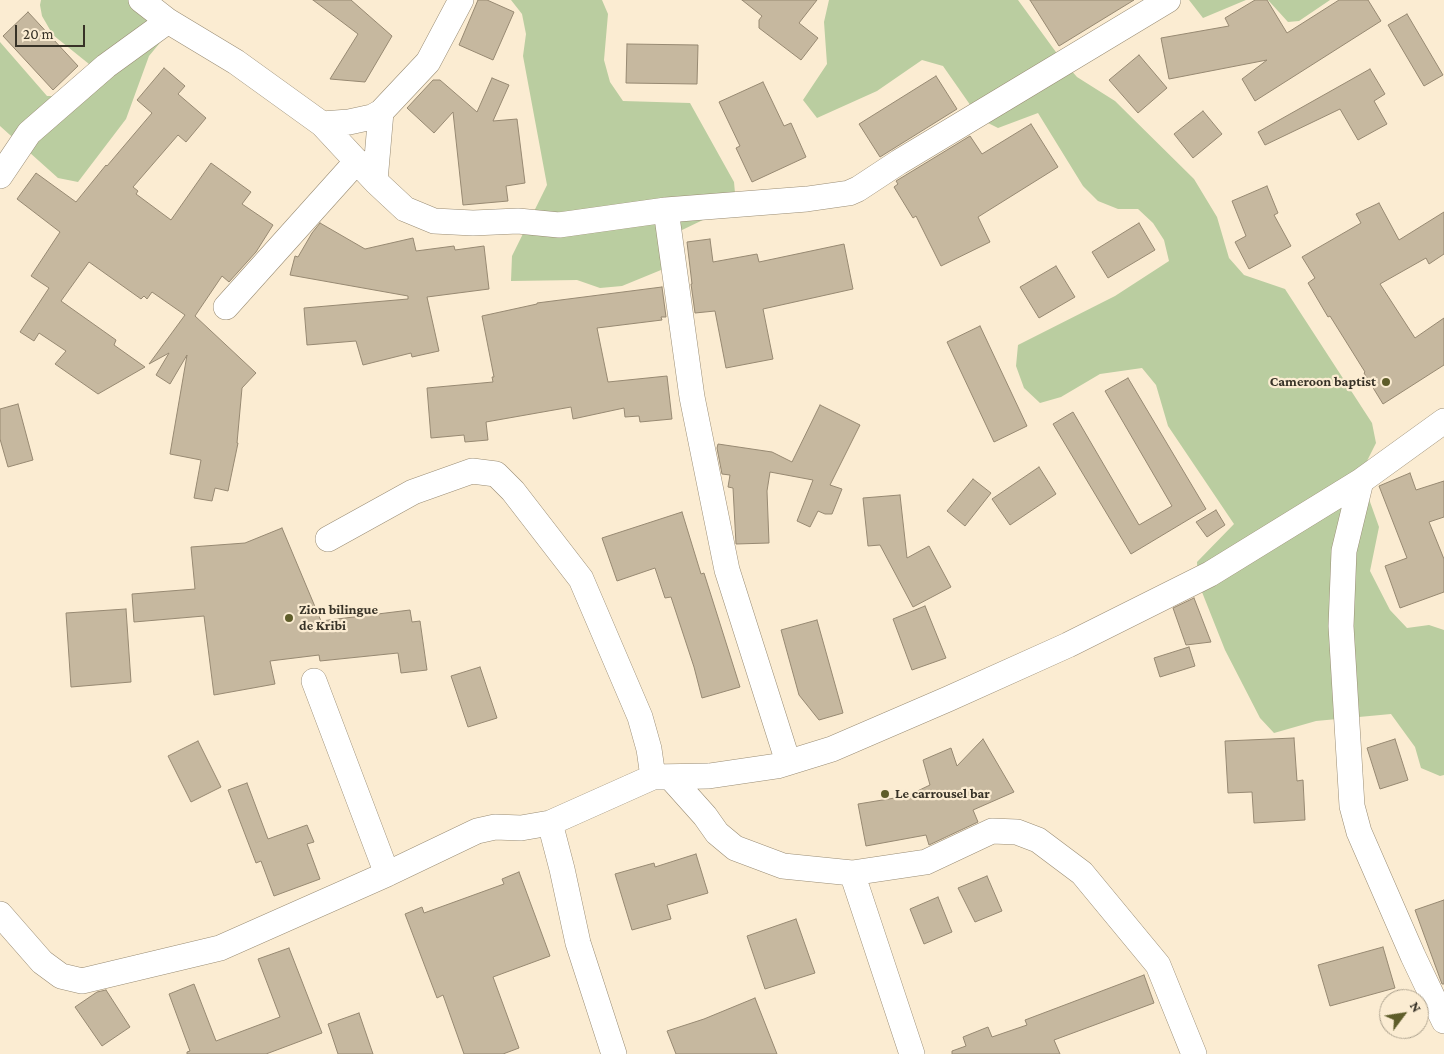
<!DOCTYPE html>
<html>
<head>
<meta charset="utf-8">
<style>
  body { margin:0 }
  #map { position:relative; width:1444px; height:1054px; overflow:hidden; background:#fbecd2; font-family:"Crimson Pro",serif }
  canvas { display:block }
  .north { position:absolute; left:1379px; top:989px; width:50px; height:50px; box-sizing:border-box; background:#fbecd2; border:1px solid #ada28e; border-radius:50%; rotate:59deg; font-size:14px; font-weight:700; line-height:20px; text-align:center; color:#373227 }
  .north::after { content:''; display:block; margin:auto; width:18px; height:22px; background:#5e5d2a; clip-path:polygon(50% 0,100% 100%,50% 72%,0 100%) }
  .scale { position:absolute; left:15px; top:25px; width:70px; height:22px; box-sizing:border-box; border:2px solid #373227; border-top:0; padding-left:6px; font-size:15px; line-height:18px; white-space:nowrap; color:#373227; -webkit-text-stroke:4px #fbecd2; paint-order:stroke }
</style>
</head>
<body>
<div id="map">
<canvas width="1444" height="1054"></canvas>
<div class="north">N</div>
<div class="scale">20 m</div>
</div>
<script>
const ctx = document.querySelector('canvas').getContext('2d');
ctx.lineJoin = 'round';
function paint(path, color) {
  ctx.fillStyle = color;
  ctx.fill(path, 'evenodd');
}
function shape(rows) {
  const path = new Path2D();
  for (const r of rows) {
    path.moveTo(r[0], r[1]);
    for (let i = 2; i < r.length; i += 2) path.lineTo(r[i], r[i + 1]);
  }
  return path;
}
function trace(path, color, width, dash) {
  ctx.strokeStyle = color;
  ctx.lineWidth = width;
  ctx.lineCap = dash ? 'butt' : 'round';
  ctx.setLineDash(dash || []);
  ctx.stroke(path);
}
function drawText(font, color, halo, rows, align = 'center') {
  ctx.font = font + ' "Crimson Pro",serif';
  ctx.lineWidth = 4.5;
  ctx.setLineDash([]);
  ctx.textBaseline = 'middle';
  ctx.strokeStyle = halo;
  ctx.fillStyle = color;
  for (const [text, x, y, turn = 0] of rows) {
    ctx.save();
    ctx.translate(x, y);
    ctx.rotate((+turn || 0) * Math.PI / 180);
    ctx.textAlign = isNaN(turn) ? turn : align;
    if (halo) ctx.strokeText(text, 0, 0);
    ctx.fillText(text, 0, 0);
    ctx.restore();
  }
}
paint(shape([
  [41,0,133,0,163,39,149,56,126,119,78,182,58,178,0,126,0,42,47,96,68,96,91,74,89,64,53,35,42,16,40,5],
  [511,0,602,0,608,14,604,60,610,82,623,101,690,103,734,182,736,204,680,231,667,248,661,270,622,286,600,288,577,280,511,281,512,256,547,185,523,56,526,34,522,14],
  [829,0,1018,0,1061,59,1077,77,1115,101,1194,179,1217,217,1229,258,1244,275,1285,289,1372,423,1376,443,1366,463,1364,485,1379,527,1370,571,1390,610,1407,628,1429,625,1444,630,1444,775,1440,776,1421,768,1415,747,1391,714,1316,721,1274,733,1260,718,1225,650,1198,582,1197,562,1234,524,1168,426,1156,385,1142,368,1100,374,1061,397,1040,403,1024,388,1016,366,1018,345,1115,296,1169,261,1164,240,1153,223,1138,209,1118,209,1098,201,1083,186,1038,113,998,128,980,119,943,66,922,60,877,91,817,118,803,100,827,64,824,22],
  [1189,0,1246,0,1203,18],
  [1268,0,1330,0,1299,21,1288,22]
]), '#bacda0');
const building = shape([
  [313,0,351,0,392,36,365,82,330,79,358,34,313,0],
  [478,0,487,0,514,12,493,60,459,45,478,0],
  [742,0,817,0,799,23,818,38,801,60,759,28,759,20,762,16,742,0],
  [1030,0,1134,0,1059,46,1030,0],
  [1255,0,1267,0,1287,33,1339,0,1368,0,1381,21,1255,101,1242,79,1267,60,1169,79,1161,38,1229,26,1225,18,1255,0],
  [28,12,78,66,53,90,3,36,28,12],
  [1407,14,1443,75,1424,86,1388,25,1407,14],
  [627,44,698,45,697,84,626,83,627,44],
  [1139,55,1167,88,1138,113,1109,80,1139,55],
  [164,68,185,86,178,94,206,118,186,142,178,135,133,187,138,191,136,194,171,220,211,163,251,192,242,204,273,225,256,252,229,282,222,276,195,316,256,373,242,388,237,443,238,443,228,491,215,488,212,501,194,498,201,460,170,454,187,355,170,384,156,375,169,353,149,364,185,315,152,292,147,299,144,296,141,299,89,262,61,301,116,340,114,345,145,367,98,394,55,364,66,351,39,333,34,341,20,332,49,288,31,276,60,232,17,199,36,173,76,202,106,165,107,166,152,113,137,100,164,68],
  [1370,69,1385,94,1374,101,1387,124,1358,140,1340,109,1265,145,1258,132,1370,69],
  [936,76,957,109,880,157,859,124,936,76],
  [492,78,509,85,493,121,517,119,525,183,506,186,508,201,463,205,453,112,434,133,407,108,433,80,440,80,477,112,492,78],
  [763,82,784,126,791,123,806,157,752,182,736,148,740,146,719,102,763,82],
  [1203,111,1222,134,1193,158,1174,134,1203,111],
  [1031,124,1058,167,978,217,990,242,941,266,916,216,913,218,894,187,898,184,896,181,970,136,982,154,1031,124],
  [1267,186,1278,213,1274,215,1291,246,1249,269,1235,242,1246,236,1232,201,1267,186],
  [1379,203,1399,240,1444,212,1444,254,1429,264,1426,258,1380,284,1415,338,1444,318,1444,365,1383,404,1364,373,1365,372,1330,316,1328,317,1308,283,1315,278,1302,257,1361,223,1356,214,1379,203],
  [320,223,365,249,413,238,416,251,454,246,455,250,484,246,489,289,427,297,439,351,412,357,411,353,363,365,356,341,307,345,304,308,408,299,408,296,290,275,295,256,298,257,312,233,320,223],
  [1139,223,1155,250,1108,278,1092,252,1139,223],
  [710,239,713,262,757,254,759,262,844,244,853,289,763,309,773,359,726,368,715,311,695,313,691,284,692,284,687,242,710,239],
  [1056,266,1075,297,1039,318,1020,287,1056,266],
  [662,287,666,317,661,317,662,320,597,328,608,382,667,376,672,419,640,422,639,416,625,417,624,408,573,419,571,407,486,422,488,440,465,442,464,435,431,438,427,388,493,382,492,377,494,377,482,316,537,304,537,303,662,287],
  [980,326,1027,426,994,442,947,342,980,326],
  [1128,378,1206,509,1131,554,1053,424,1073,412,1139,525,1172,506,1105,391,1128,378],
  [18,404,33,460,8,467,0,439,0,409,18,404],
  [820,405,860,425,830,485,842,489,832,514,825,514,818,511,810,527,797,521,813,480,770,472,767,491,769,543,736,544,733,488,728,487,730,475,722,474,717,448,718,444,772,452,792,462,820,405],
  [1039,467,1056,494,1010,525,992,499,1039,467],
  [1410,473,1416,490,1444,481,1444,517,1429,522,1444,559,1444,592,1400,608,1385,566,1407,558,1379,486,1410,473],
  [973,479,991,493,965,526,947,511,973,479],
  [900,495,907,558,929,546,951,587,913,607,880,545,868,546,863,498,900,495],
  [1216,510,1225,525,1207,537,1196,522,1216,510],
  [682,512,701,574,704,573,740,687,702,698,694,667,671,597,665,598,655,568,617,581,602,538,682,512],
  [282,528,321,621,410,610,412,622,420,621,427,670,401,673,398,653,320,661,319,655,270,661,275,684,214,695,204,616,134,622,132,594,195,589,191,547,245,543,282,528],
  [1194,598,1211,642,1186,645,1173,608,1194,598],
  [925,606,946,658,912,670,893,619,925,606],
  [126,609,131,682,71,687,66,613,126,609],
  [817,620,843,713,819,720,799,695,781,630,817,620],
  [1189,647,1195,666,1160,677,1154,658,1189,647],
  [480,667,497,718,468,727,451,676,480,667],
  [1294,738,1297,781,1303,780,1305,820,1254,823,1252,792,1228,793,1225,741,1294,738],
  [983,739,1014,792,973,810,978,822,929,845,926,835,866,846,858,804,907,796,930,785,923,760,951,748,957,766,983,739],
  [1395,739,1408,780,1380,789,1367,748,1395,739],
  [198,741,221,787,191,802,168,756,198,741],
  [247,783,268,839,307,825,314,842,307,844,320,879,274,896,261,861,256,863,228,790,247,783],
  [696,854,708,893,667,905,671,919,632,930,615,874,654,863,655,867,696,854],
  [519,872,550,956,493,977,519,1048,503,1054,464,1054,443,995,437,998,405,914,422,907,424,913,504,884,502,879,519,872],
  [987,876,1002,911,975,922,958,888,987,876],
  [938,897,952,932,924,944,910,909,938,897],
  [1444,900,1444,984,1442,984,1415,910,1444,900],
  [796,919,815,973,765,989,747,936,796,919],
  [1383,947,1395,988,1330,1006,1318,965,1383,947],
  [289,948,322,1033,266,1054,187,1054,187,1052,190,1051,169,994,194,984,216,1041,280,1017,258,959,289,948],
  [1144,975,1154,1003,1054,1040,1060,1054,952,1054,952,1051,966,1046,963,1037,988,1027,992,1037,1027,1025,1025,1020,1144,975],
  [106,990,130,1027,102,1046,75,1007,97,992,106,990],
  [755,998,777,1054,676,1054,667,1031,704,1019,755,998],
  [359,1013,373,1054,338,1054,328,1024,359,1013]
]);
paint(building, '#c6b89f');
trace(building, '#978972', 1);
const street = shape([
  [141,0,168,21,236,62,322,124,375,181,405,209,434,221,473,223,518,221,559,225,666,210,807,199,849,193,858,189,899,162,1168,0],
  [322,124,349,122,372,117,381,112,428,62,461,0],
  [0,176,29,133,106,66,168,21],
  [375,181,381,112],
  [666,210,692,397,727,570,788,762],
  [226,307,357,161],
  [1361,481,1344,551,1341,626,1352,806,1359,832,1413,956,1444,1021],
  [328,539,413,492,472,471,496,474,513,491,581,579,640,717,649,749,653,777],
  [314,681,387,874],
  [671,778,705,816,717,833,735,848,783,866,852,873,926,862,992,831,1017,832,1038,840,1082,873,1158,965,1194,1054],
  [550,823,562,869,578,943,614,1054],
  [852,873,912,1054],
  [0,914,42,962,61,976,82,981,220,948,387,874,477,831,495,827,521,828,550,823,653,777,709,776,777,766,832,749,948,699,1068,645,1210,574,1361,481,1444,421]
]);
trace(street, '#998c74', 26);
trace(street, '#fff', 25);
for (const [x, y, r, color] of [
  [1386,382,5,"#5e5d2a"],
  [289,618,5,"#5e5d2a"],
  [885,794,5,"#5e5d2a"]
]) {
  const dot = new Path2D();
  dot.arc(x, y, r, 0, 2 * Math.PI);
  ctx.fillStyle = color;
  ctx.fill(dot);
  trace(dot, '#fbecd2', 2);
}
drawText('bold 14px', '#373227', '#fbecd2', [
  ["Cameroon baptist",1376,382,"right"],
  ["Zion bilingue",299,610],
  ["de Kribi",299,626],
  ["Le carrousel bar",895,794]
], 'left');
</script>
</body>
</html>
